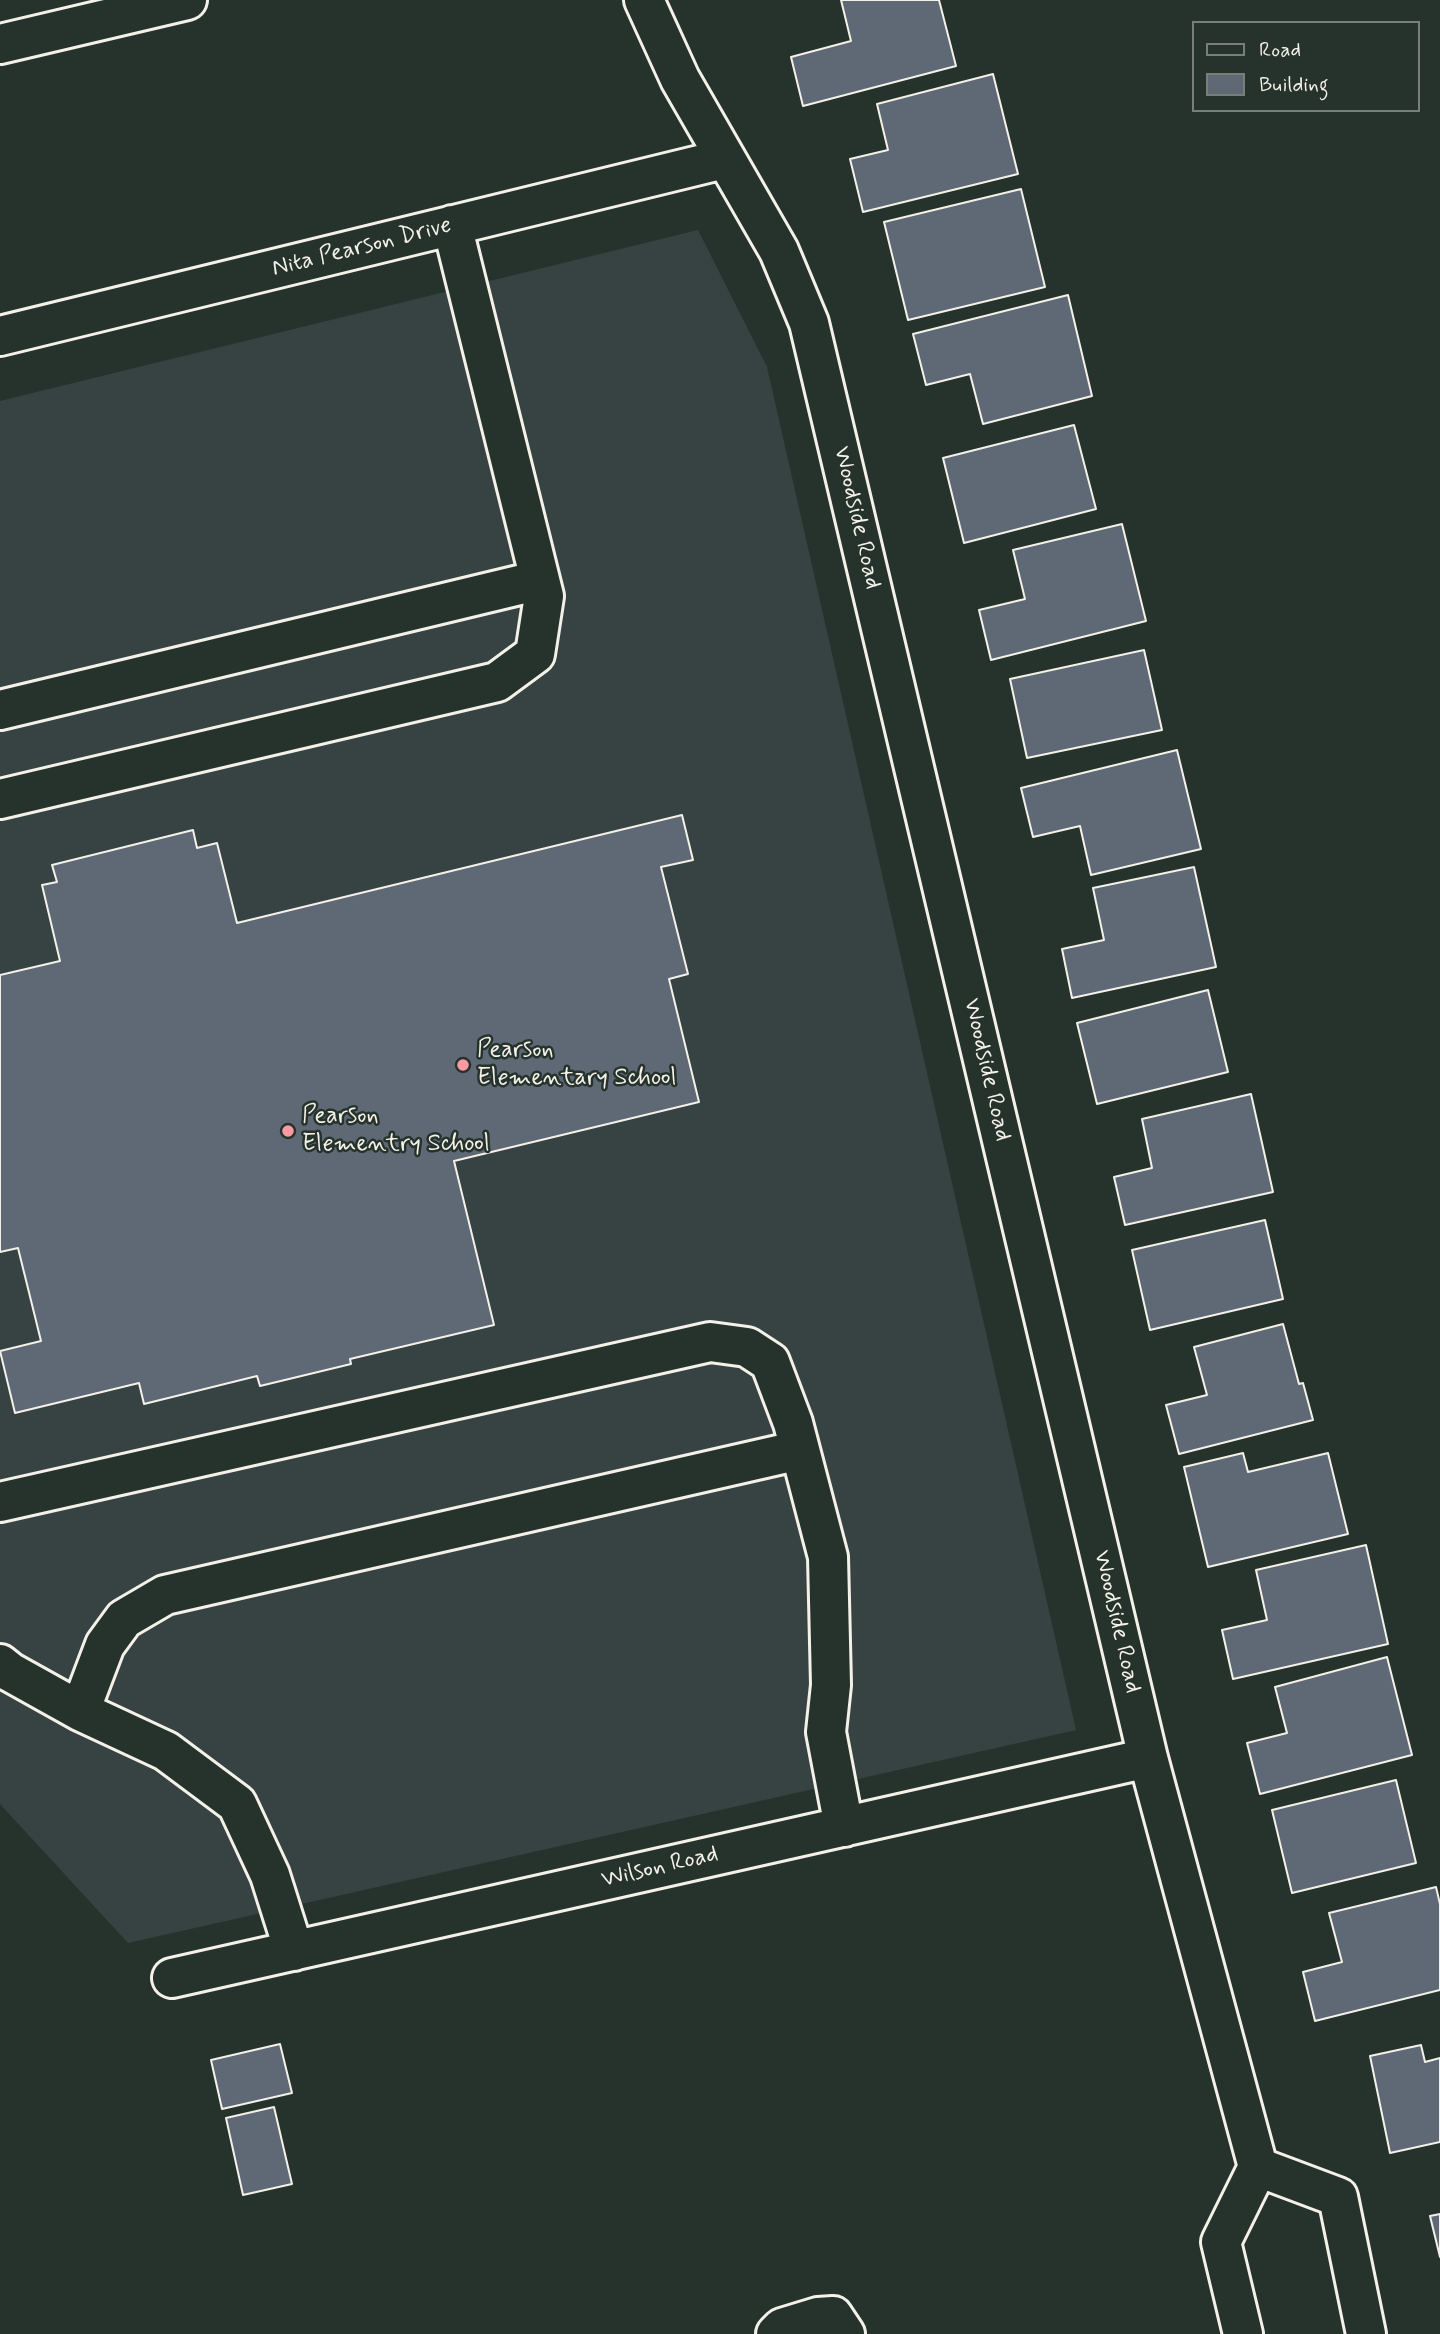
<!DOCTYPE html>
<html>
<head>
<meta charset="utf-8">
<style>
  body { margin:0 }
  #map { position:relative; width:1440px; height:2334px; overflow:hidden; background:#26332d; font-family:Mynerve,sans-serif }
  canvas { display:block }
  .legend { position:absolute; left:1192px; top:21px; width:228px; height:91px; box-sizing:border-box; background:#26332d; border:2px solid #787f78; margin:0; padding:9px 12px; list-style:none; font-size:21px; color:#f4f1e8 }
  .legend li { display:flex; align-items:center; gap:14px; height:35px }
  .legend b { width:35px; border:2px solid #787f78 }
</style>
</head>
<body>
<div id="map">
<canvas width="1440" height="2334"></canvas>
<ul class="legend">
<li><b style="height:9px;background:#26332d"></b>Road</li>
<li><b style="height:19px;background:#5f6976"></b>Building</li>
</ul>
</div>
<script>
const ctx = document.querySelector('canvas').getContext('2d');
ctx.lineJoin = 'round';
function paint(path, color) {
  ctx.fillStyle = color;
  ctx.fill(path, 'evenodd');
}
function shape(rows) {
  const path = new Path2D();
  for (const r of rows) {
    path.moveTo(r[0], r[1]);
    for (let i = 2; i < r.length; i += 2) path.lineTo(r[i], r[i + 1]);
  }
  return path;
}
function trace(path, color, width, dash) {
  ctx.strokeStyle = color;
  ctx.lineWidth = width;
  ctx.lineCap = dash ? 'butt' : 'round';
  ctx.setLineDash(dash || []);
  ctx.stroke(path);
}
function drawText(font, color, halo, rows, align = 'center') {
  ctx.font = font + ' Mynerve,sans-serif';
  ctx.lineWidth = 5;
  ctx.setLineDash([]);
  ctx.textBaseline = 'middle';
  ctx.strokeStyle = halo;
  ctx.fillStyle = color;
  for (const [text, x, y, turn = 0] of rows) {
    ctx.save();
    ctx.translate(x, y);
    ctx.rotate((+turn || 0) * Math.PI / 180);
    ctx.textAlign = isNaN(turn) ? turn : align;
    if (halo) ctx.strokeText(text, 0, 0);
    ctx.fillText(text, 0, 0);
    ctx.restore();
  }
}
paint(shape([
  [698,230,767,367,1076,1730,128,1943,0,1804,0,401]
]), '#374343');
const building = shape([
  [841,0,939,0,956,66,803,106,791,57,851,41,841,0],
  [993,74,1018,174,863,212,850,159,888,150,877,104,993,74],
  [1021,189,1045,287,908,320,884,222,1021,189],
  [1068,295,1092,396,983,424,970,374,926,385,913,334,1068,295],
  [1074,425,1096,509,964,543,943,458,1074,425],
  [1122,524,1146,621,991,660,979,610,1025,599,1013,550,1122,524],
  [1144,650,1162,730,1027,758,1010,679,1144,650],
  [1177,750,1201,849,1091,875,1080,826,1033,837,1021,788,1177,750],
  [682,815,693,860,661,867,688,974,669,979,699,1102,454,1161,494,1325,350,1359,351,1364,260,1386,257,1376,144,1404,139,1383,15,1413,0,1351,41,1341,18,1248,0,1252,0,975,60,961,42,885,57,882,52,865,193,830,197,848,217,843,237,923,682,815],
  [1194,867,1216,967,1072,998,1062,949,1104,940,1093,888,1194,867],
  [1208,990,1228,1072,1097,1104,1077,1023,1208,990],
  [1251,1094,1273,1192,1125,1225,1114,1177,1152,1168,1142,1119,1251,1094],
  [1265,1220,1283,1299,1150,1330,1132,1250,1265,1220],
  [1283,1324,1299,1384,1303,1383,1313,1420,1179,1454,1166,1405,1207,1395,1194,1347,1283,1324],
  [1243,1453,1248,1472,1328,1453,1348,1534,1208,1567,1184,1467,1243,1453],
  [1366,1545,1388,1644,1233,1679,1222,1630,1267,1620,1256,1570,1366,1545],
  [1387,1657,1412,1755,1260,1794,1247,1743,1287,1733,1275,1687,1387,1657],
  [1396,1780,1416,1863,1292,1893,1272,1810,1396,1780],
  [1436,1887,1440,1904,1440,1990,1315,2021,1303,1972,1342,1962,1329,1913,1436,1887],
  [280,2044,292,2093,222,2109,211,2060,280,2044],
  [1421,2045,1425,2062,1440,2058,1440,2142,1390,2153,1370,2056,1421,2045],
  [274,2107,292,2184,243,2195,226,2118,274,2107],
  [1440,2214,1440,2257,1430,2216,1440,2214]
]);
paint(building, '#5f6976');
trace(building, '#f4f1e8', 2);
const minor = shape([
  [644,0,680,79,779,251,809,323,1148,1758,1258,2167,1221,2242,1243,2334],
  [0,44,187,0],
  [0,336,724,159],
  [0,710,540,580],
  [0,799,497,682,535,654,544,596,452,225],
  [0,1502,710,1342,747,1347,770,1362,793,1423,828,1557,831,1685,826,1732,844,1827],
  [0,1664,10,1672,80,1711,166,1751,237,1804,270,1875,294,1951],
  [80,1711,105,1645,124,1619,165,1595,800,1450],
  [172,1978,1148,1758],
  [1258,2167,1338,2197,1366,2334],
  [776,2334,782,2328,818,2317,833,2316,845,2334]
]);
trace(minor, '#f4f1e8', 44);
trace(minor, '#26332d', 38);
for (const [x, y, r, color] of [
  [463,1065,7,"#ff9aa2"],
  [288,1131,7,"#ff9aa2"]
]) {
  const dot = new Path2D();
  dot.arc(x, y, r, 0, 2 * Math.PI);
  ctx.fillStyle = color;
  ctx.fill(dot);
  trace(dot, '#26332d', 2.5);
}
drawText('24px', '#f4f1e8', '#26332d', [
  ["Nita Pearson Drive",362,248,-14],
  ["Woodside Road",856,518,77],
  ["Woodside Road",986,1070,77],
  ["Woodside Road",1116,1622,77],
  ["Wilson Road",660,1868,-13]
]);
drawText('24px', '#f4f1e8', '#26332d', [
  ["Pearson",477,1051],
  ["Elementary School",477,1079],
  ["Pearson",302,1117],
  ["Elementry School",302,1145]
], 'left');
</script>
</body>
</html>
